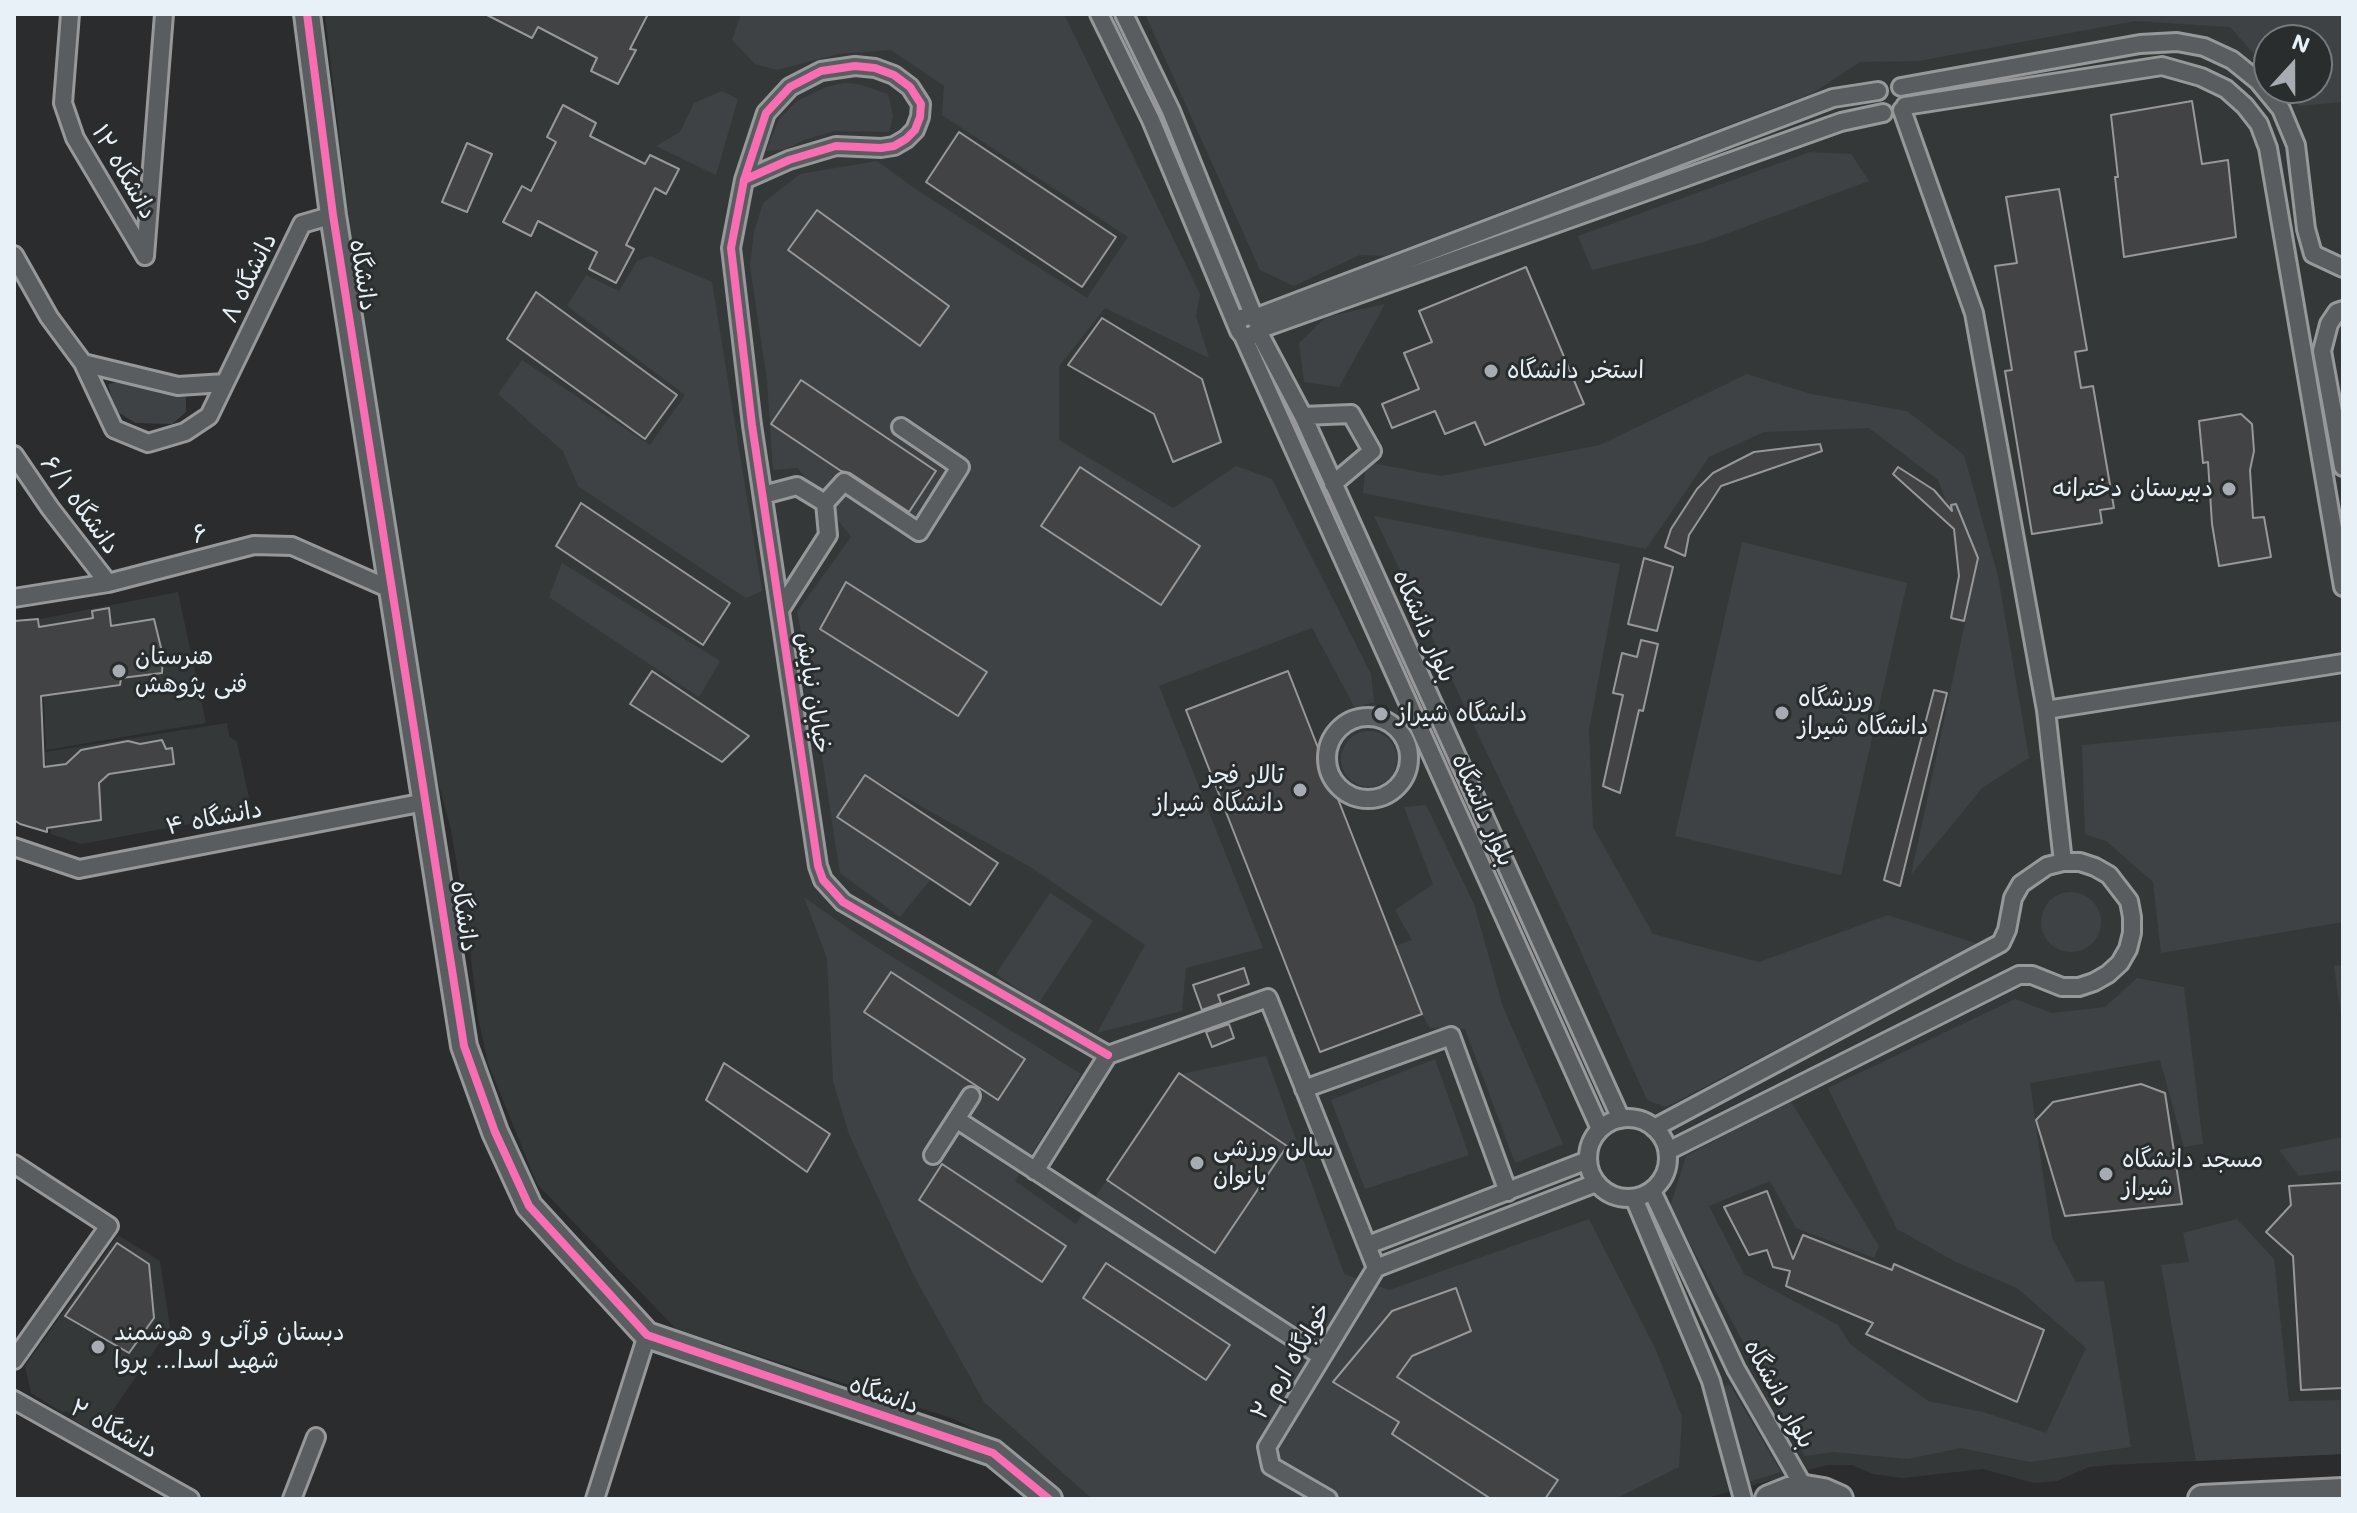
<!DOCTYPE html>
<html>
<head>
<meta charset="utf-8">
<style>
  body { margin:0 }
  #map { position:relative; width:2357px; height:1513px; overflow:hidden; background:#2b2c2d; font-family:Mali,sans-serif }
  canvas { display:block }
  .frame { position:absolute; inset:0; border:16px solid #e8f1f8; pointer-events:none }
  .north { position:absolute; left:2253px; top:24px; width:80px; height:80px; box-sizing:border-box; background:#2a2d2e; border:2px solid #767b7f; border-radius:50%; rotate:21deg; font-size:22px; font-weight:700; line-height:32px; text-align:center; color:#e8f1f8 }
  .north::after { content:''; display:block; margin:auto; width:28px; height:36px; background:#a6acb1; clip-path:polygon(50% 0,100% 100%,50% 72%,0 100%) }
</style>
</head>
<body>
<div id="map">
<canvas width="2357" height="1513"></canvas>
<div class="frame"></div>
<div class="north">N</div>
</div>
<script>
const ctx = document.querySelector('canvas').getContext('2d');
ctx.lineJoin = 'round';
function paint(path, color) {
  ctx.fillStyle = color;
  ctx.fill(path, 'evenodd');
}
function shape(rows) {
  const path = new Path2D();
  for (const r of rows) {
    if (r.length === 3) {
      path.moveTo(r[0] + r[2], r[1]);
      path.arc(r[0], r[1], r[2], 0, 2 * Math.PI);
      continue;
    }
    path.moveTo(r[0], r[1]);
    for (let i = 2; i < r.length; i += 2) path.lineTo(r[i], r[i + 1]);
  }
  return path;
}
function trace(path, color, width, dash) {
  ctx.strokeStyle = color;
  ctx.lineWidth = width;
  ctx.lineCap = dash ? 'butt' : 'round';
  ctx.setLineDash(dash || []);
  ctx.stroke(path);
}
function drawText(font, color, halo, rows, align = 'center') {
  ctx.font = font + ' Mali,"Playpen Sans Arabic",sans-serif';
  ctx.lineWidth = 6;
  ctx.setLineDash([]);
  ctx.textBaseline = 'middle';
  ctx.strokeStyle = halo;
  ctx.fillStyle = color;
  for (const [text, x, y, turn = 0] of rows) {
    ctx.save();
    ctx.translate(x, y);
    ctx.rotate((+turn || 0) * Math.PI / 180);
    ctx.textAlign = isNaN(turn) ? turn : align;
    if (halo) ctx.strokeText(text, 0, 0);
    ctx.fillText(text, 0, 0);
    ctx.restore();
  }
}
paint(shape([
  [325,14,2343,14,2343,1454,2110,1465,2089,1467,2057,1481,2034,1483,1983,1469,1903,1478,1873,1474,1852,1465,1827,1465,1703,1499,1063,1499,1017,1457,987,1436,954,1419,676,1329,537,1184,488,1063,478,1017,467,924,451,830,407,666,366,364],
  [2269,40,2317,40,2317,88,2269,88],
  [178,592,206,723,46,750,40,619],
  [227,723,229,736,237,742,252,812,218,819,214,815,196,818,195,823,81,844,51,834,45,752],
  [118,1235,160,1261,170,1328,97,1433,70,1418,70,1414,67,1411,63,1413,31,1393,25,1366]
]), '#353839');
paint(shape([
  [741,14,1064,14,1200,294,1196,316,1209,358,1105,308,1059,366,1059,440,1173,508,1236,466,1272,479,1371,674,1374,702,1355,708,1312,628,1159,686,1263,948,1186,968,1182,1011,1097,1033,1145,945,1032,868,865,775,837,817,931,879,900,917,840,873,807,660,797,612,851,537,798,468,773,470,767,380,750,266,754,232,763,203,800,174,877,161,917,190,1087,298,1128,237,942,115,944,86,891,50,838,54,777,70,755,64,732,40],
  [1145,14,2343,14,2343,102,2299,106,2283,88,2317,88,2317,40,2269,40,2269,71,2230,27,2135,21,1919,61,1860,62,1813,93,1385,256,1360,255,1294,286,1260,270],
  [844,83,859,84,888,94,893,116,889,132,834,131,804,140,786,149,766,151,779,119,797,101,826,87],
  [722,91,738,99,716,175,656,146,680,132,694,103],
  [1810,152,1851,154,1869,181,1704,242,1592,270,1578,236],
  [650,256,712,282,762,591,746,598,578,486,563,451,498,394,522,360,650,445,685,395,567,306,586,275,619,291,637,261],
  [1385,304,1339,387,1304,382,1299,343,1326,317],
  [1747,374,1811,394,1907,411,1964,455,1998,576,2029,758,1982,788,1911,875,1975,576,1938,480,1869,428,1764,432,1709,457,1646,549,1363,493,1366,462,1441,476,1600,445],
  [123,381,186,397,186,412,172,424,135,423,118,412,111,396,108,384],
  [1374,516,1620,564,1589,730,1593,827,1653,934,1759,962,1888,915,1978,944,1666,1107,1647,1100,1569,925],
  [1742,542,1907,583,1841,875,1675,836],
  [562,563,720,661,699,697,549,597],
  [2343,721,2343,922,2161,953,2153,882,2106,841,2085,834,2082,745],
  [1369,759,28],
  [1426,805,1474,904,1503,1007,1563,1144,1515,1163,1465,1029,1430,1028,1422,1014,1395,946,1412,940,1395,910,1433,884,1404,807],
  [2071,922,30],
  [1050,893,1093,921,1039,1003,996,974],
  [804,897,862,938,1081,1074,1015,1181,1076,1224,1181,1074,1266,1056,1344,1274,1389,1290,1589,1219,1656,1350,1682,1417,1679,1467,1615,1499,1092,1499,984,1402,913,1274,849,1134,833,1081,827,958],
  [2343,965,2343,1029,2334,966],
  [2137,978,2184,987,2203,1144,2184,1147,2160,1060,2030,1083,2052,1238,2076,1282,2104,1281,2131,1447,2030,1462,1961,1448,1908,1459,1833,1452,1805,1456,1670,1207,1686,1156,1790,1100,1879,1246,1874,1258,1796,1228,1770,1181,1709,1206,1744,1274,1838,1325,1850,1344,1928,1401,1983,1412,2046,1433,2086,1348,2017,1288,1956,1262,1897,1229,1828,1088,2015,999,2052,1013,2105,1007],
  [1435,1059,1469,1155,1365,1189,1331,1100],
  [2343,1137,2343,1170,2299,1176,2279,1150],
  [2237,1219,2274,1259,2289,1401,2342,1400,2343,1454,2196,1461,2161,1265,2189,1262,2183,1233],
  [1730,1385,1781,1472,1748,1482,1721,1387]
]), '#3f4244');
const building = shape([
  [485,14,648,14,630,49,636,50,618,84,591,71,597,58,538,27,532,38,485,14],
  [2192,101,2202,164,2228,160,2236,237,2124,257,2115,177,2118,177,2111,115,2192,101],
  [563,105,596,123,590,136,645,164,650,155,679,169,666,194,655,188,626,245,634,249,616,283,589,269,597,252,538,221,531,236,503,222,522,186,531,191,556,142,547,137,563,105],
  [959,132,1116,237,1082,287,926,182,959,132],
  [467,143,492,154,467,212,442,202,467,143],
  [2059,189,2087,350,2075,352,2081,388,2093,386,2114,508,2100,510,2102,523,2032,534,2005,371,2012,370,1995,266,2017,263,2006,197,2059,189],
  [817,210,949,306,920,346,788,250,817,210],
  [1526,267,1584,404,1485,445,1475,422,1445,434,1435,411,1392,428,1382,404,1419,389,1404,353,1432,342,1419,311,1526,267],
  [536,292,677,395,645,439,507,339,536,292],
  [1102,318,1202,379,1221,442,1173,462,1154,414,1068,365,1102,318],
  [801,380,936,471,909,512,850,473,841,471,771,424,801,380],
  [2241,414,2252,424,2254,451,2250,470,2253,518,2264,517,2271,557,2219,566,2212,524,2208,462,2203,463,2199,421,2241,414],
  [1820,444,1822,451,1721,486,1689,535,1685,556,1665,547,1671,529,1697,489,1713,473,1754,452,1820,444],
  [1080,467,1200,546,1161,605,1041,526,1080,467],
  [1898,467,1934,490,1952,511,1951,505,1956,504,1978,558,1964,621,1951,618,1959,576,1954,529,1893,474,1898,467],
  [581,503,730,603,703,645,556,546,581,503],
  [1644,558,1673,567,1657,631,1628,624,1644,558],
  [846,582,987,672,958,716,820,629,846,582],
  [109,608,111,626,154,619,163,656,162,673,121,678,120,685,41,696,44,767,66,764,81,750,128,741,140,744,162,740,166,749,172,748,174,764,109,774,99,783,101,820,47,828,47,832,20,824,14,820,14,621,38,619,39,627,93,618,92,611,109,608],
  [1641,640,1658,644,1643,711,1639,710,1620,793,1603,786,1623,695,1613,693,1622,653,1637,657,1641,640],
  [652,671,749,736,722,762,630,704,652,671],
  [1288,671,1422,1014,1320,1052,1186,710,1288,671],
  [1934,690,1947,693,1900,886,1884,880,1934,690],
  [865,775,998,863,970,905,837,817,865,775],
  [1244,968,1249,984,1218,995,1221,1003,1202,1010,1193,985,1244,968],
  [891,972,1025,1059,998,1100,864,1012,891,972],
  [1229,1024,1234,1038,1212,1047,1206,1032,1229,1024],
  [724,1063,830,1134,807,1172,706,1100,724,1063],
  [1179,1073,1287,1146,1215,1253,1107,1180,1179,1073],
  [2141,1084,2165,1093,2182,1204,2065,1216,2036,1120,2053,1102,2141,1084],
  [942,1164,1066,1246,1042,1282,919,1200,942,1164],
  [2343,1183,2343,1388,2301,1390,2293,1256,2266,1232,2291,1205,2289,1186,2343,1183],
  [1767,1191,1793,1259,1803,1235,1892,1270,1894,1264,2044,1330,2017,1402,1866,1334,1873,1323,1786,1286,1790,1271,1773,1267,1767,1250,1749,1255,1724,1207,1767,1191],
  [117,1243,149,1264,154,1318,129,1353,65,1316,117,1243],
  [1106,1263,1230,1345,1206,1380,1083,1298,1106,1263],
  [1456,1288,1471,1331,1412,1356,1397,1377,1558,1480,1545,1499,1491,1499,1392,1434,1399,1422,1333,1382,1392,1311,1456,1288]
]);
paint(building, '#424344');
trace(building, '#96989a', 2);
const street = shape([
  [70,14,63,103,75,138,145,256],
  [1099,14,1151,120,1239,331,1243,336,1250,336,1256,333,1259,326,1257,320,1250,316,1241,318,1238,324],
  [1124,14,1171,111,1254,317],
  [1901,87,2140,44,2177,42,2204,47,2232,60,2258,81,2281,109,2296,145,2306,229,2313,254,2343,268],
  [1905,106,2162,66,2201,77,2226,89,2245,106,2259,124,2268,148,2343,587],
  [1902,110,1974,313,2046,710,2063,862],
  [744,180,789,160,836,146,881,148,894,146,906,139,915,130,920,117,921,104,910,87,894,75,875,68,855,66,821,71,790,87,766,113,744,180,731,248,752,425,818,866,823,880,843,902,1108,1055],
  [14,255,49,317,83,363,114,429,148,443,185,432,209,416,302,224,333,215],
  [145,256,164,14],
  [2343,310,2337,312,2329,324,2322,351,2343,467],
  [1254,318,1833,98,1878,91],
  [1258,330,1841,122,1883,113],
  [1258,331,1303,416,1621,1119],
  [1243,336,1600,1129],
  [83,363,178,386,225,383],
  [1303,416,1351,414,1372,451,1333,484],
  [14,455,50,508,108,583],
  [763,495,797,486,825,503,828,535,780,610],
  [825,503,844,482,919,532,960,467,901,427],
  [14,598,108,583,254,545,292,546,392,590],
  [2046,710,2343,663],
  [1368,758,41],
  [14,847,79,869,425,802],
  [1304,1089,1451,1036,1508,1192],
  [1628,1158,40],
  [956,1119,1321,1356],
  [1654,1128,2001,943,2007,930,2013,898,2021,884,2047,866,2063,862,2080,862,2095,867,2109,875,2129,901,2132,917,2132,933,2128,949,2120,963,2108,974,2094,982,2079,987,2062,987,2032,975,2019,975,1668,1151],
  [933,1155,971,1096],
  [14,1164,109,1226,14,1360],
  [1035,1171,1108,1055,1268,998,1376,1268],
  [1652,1191,1736,1369,1805,1489],
  [1634,1198,1711,1381,1743,1499],
  [1368,1245,1588,1160],
  [1376,1268,1596,1183],
  [14,1400,190,1499],
  [292,1499,316,1437],
  [595,1499,647,1335],
  [1328,1499,1271,1466,1267,1447,1376,1268]
]);
const secondary = shape([
  [307,14,333,215,464,1046,495,1132,529,1206,647,1335,993,1453,1049,1499]
]);
const primary = shape([
  [1769,1499,1789,1491,1805,1489,1823,1492,1839,1499],
  [2202,1499,2343,1492]
]);
trace(street, '#96989a', 22);
trace(secondary, '#96989a', 30);
trace(primary, '#96989a', 32);
trace(street, '#5a5d60', 16);
trace(secondary, '#5a5d60', 24);
trace(primary, '#5a5d60', 26);
trace(shape([
  [307,14,333,215,464,1046,495,1132,529,1206,647,1335,993,1453,1049,1499],
  [744,180,789,160,836,146,881,148,894,146,906,139,915,130,920,117,921,104,910,87,894,75,875,68,855,66,821,71,790,87,766,113,744,180,731,248,752,425,818,866,823,880,843,902,1108,1055]
]), '#f96db3', 8);
for (const [x, y, r, color] of [
  [1491,371,8,"#a6acb1"],
  [2229,489,8,"#a6acb1"],
  [119,671,8,"#a6acb1"],
  [1782,713,8,"#a6acb1"],
  [1381,714,8,"#a6acb1"],
  [1300,790,8,"#a6acb1"],
  [1197,1163,8,"#a6acb1"],
  [2106,1174,8,"#a6acb1"],
  [98,1347,8,"#a6acb1"]
]) {
  const dot = new Path2D();
  dot.arc(x, y, r, 0, 2 * Math.PI);
  ctx.fillStyle = color;
  ctx.fill(dot);
  trace(dot, '#2a2d2e', 3);
}
drawText('24px', '#e8f1f8', '#2a2d2e', [
  ["۱۲ دانشگاه",124,172,60],
  ["دانشگاه",363,275,81],
  ["۸ دانشگاه",249,278,-64],
  ["۶/۱ دانشگاه",80,505,54],
  ["۶",200,534,-15],
  ["بلوار دانشکاه",1424,626,66],
  ["خیابان نیایش",813,693,81],
  ["بلوار دانشگاه",1483,810,66],
  ["۴ دانشگاه",214,818,-11],
  ["دانشگاه",464,916,81],
  ["خوابگاه ارم ۲",1291,1361,-59],
  ["بلوار دانشگاه",1779,1394,61],
  ["دانشگاه",884,1395,19],
  ["۲ دانشگاه",114,1429,29]
]);
drawText('24px', '#e8f1f8', '#2a2d2e', [
  ["استخر دانشگاه",1507,371],
  ["دبیرستان دخترانه",2213,489,"right"],
  ["هنرستان",135,657],
  ["فنی پژوهش",135,685],
  ["ورزشگاه",1798,699],
  ["دانشگاه شیراز",1798,727],
  ["دانشگاه شیراز",1397,714],
  ["تالار فجر",1284,776,"right"],
  ["دانشگاه شیراز",1284,804,"right"],
  ["سالن ورزشی",1213,1149],
  ["بانوان",1213,1177],
  ["مسجد دانشگاه",2122,1160],
  ["شیراز",2122,1188],
  ["دبستان قرآنی و هوشمند",114,1333],
  ["شهید اسدا... پروا",114,1361]
], 'left');
</script>
</body>
</html>
